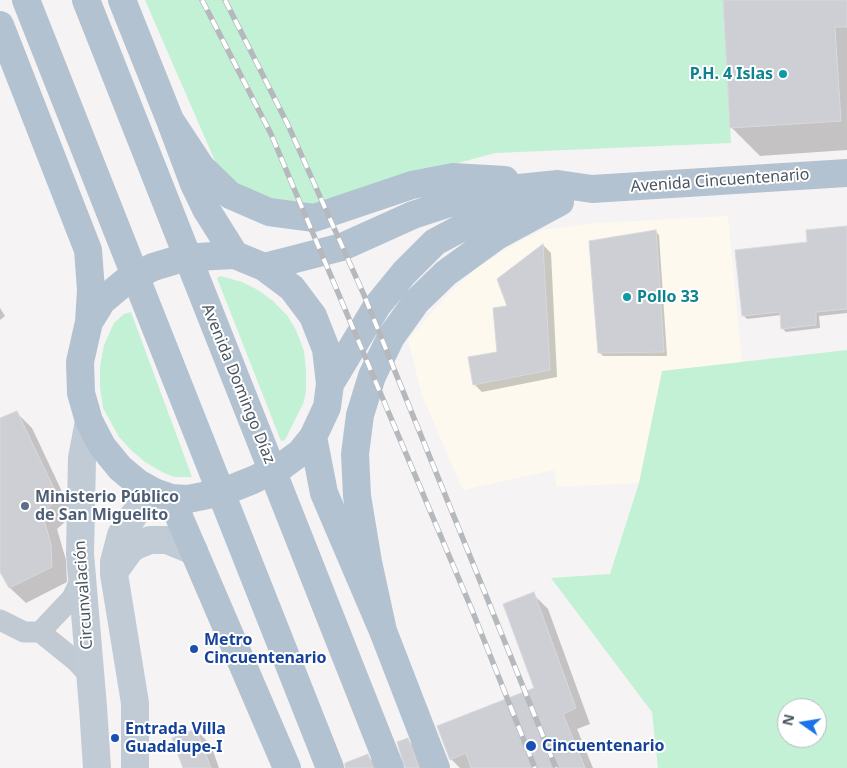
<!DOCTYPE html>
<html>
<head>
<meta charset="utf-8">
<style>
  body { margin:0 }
  #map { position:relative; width:847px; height:768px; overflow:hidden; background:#f5f3f3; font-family:"Noto Sans",sans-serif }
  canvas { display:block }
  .north { position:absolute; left:777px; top:698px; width:50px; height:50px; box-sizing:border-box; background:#fff; border:1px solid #b7bbc0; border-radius:50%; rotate:283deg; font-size:14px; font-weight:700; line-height:20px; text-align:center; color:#4a5661 }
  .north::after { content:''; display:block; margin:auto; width:18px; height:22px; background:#1a73e8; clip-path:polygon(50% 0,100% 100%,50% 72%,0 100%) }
</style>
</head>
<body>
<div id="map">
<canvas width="847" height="768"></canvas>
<div class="north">N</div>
</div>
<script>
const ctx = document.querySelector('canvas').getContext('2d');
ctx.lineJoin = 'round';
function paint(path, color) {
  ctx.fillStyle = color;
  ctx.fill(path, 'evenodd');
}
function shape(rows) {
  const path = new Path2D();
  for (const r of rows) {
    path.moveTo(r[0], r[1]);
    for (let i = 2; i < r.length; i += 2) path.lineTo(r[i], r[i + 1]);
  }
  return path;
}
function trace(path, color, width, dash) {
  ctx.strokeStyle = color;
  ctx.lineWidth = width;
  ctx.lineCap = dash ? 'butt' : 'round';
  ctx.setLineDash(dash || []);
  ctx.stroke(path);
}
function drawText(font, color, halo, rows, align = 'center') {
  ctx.font = font + ' "Noto Sans",sans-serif';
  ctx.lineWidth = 4;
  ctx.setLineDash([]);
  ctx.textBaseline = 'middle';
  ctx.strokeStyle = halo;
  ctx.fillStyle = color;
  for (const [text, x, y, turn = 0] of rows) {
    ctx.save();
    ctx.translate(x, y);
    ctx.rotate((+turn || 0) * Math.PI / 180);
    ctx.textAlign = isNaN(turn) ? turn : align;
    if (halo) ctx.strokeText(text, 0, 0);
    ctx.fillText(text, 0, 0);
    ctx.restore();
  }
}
paint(shape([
  [728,216,742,362,662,371,639,483,556,487,554,470,463,490,422,395,408,340,450,292,477,268,514,244,543,230,597,223]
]), '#fdf9ef');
paint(shape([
  [145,0,723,0,731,143,495,153,392,181,300,209,270,203,222,177],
  [220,276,242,282,258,290,273,301,287,315,296,330,304,351,306,371,306,392,303,404,285,440,281,441,217,278],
  [131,312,192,477,174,477,162,472,145,462,131,450,119,437,103,408,100,387,100,367,104,345,114,323,124,314],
  [847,350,847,768,658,768,652,712,551,578,610,574,639,483,662,371],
  [787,708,817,708,817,738,787,738]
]), '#c3f1d5');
paint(shape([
  [724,0,847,0,847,150,760,156,732,128],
  [847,227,847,313,819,316,820,328,786,332,782,328,781,315,747,319,743,315,809,243],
  [655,231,659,235,667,356,603,356,599,352],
  [543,245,551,253,557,377,482,392,474,384,498,353,508,308],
  [0,308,5,316,0,320],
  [17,413,32,428,73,515,57,529,66,560,67,582,26,603,10,588,0,569,0,420],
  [533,594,548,609,590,724,577,729,593,768,460,768,451,759,535,688],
  [196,730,211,745,219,768,184,768],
  [407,739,423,755,428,768,406,768],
  [367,755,380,768,346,768]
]), '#0003');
const building = shape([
  [723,0,847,0,847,27,835,27,841,121,730,128,723,0],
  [847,226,847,309,816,312,816,325,781,329,780,312,742,316,735,250,807,242,806,230,847,226],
  [656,230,664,352,598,353,589,241,656,230],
  [543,244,550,370,473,385,468,357,497,352,493,308,507,306,497,279,543,244],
  [17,411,59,499,42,513,51,544,52,567,9,588,0,572,0,418,17,411],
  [534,592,576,708,563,714,585,768,471,768,466,753,450,760,437,726,534,688,503,604,534,592],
  [196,729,211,768,183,768,172,738,196,729],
  [408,738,419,768,405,768,397,742,408,738],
  [368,754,373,768,345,768,345,763,368,754]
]);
paint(building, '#cdcfd5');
trace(building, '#d7d9de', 1);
trace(shape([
  [0,620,24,632,40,632,76,661,90,676],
  [40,632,72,598,81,579]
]), '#c1cad2', 21);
trace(shape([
  [89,421,82,458,80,554,93,707,97,768],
  [114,572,129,551,135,546,150,540,167,540,194,551],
  [135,768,135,703,114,574,114,562,121,535,134,515,154,492]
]), '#c1cbd6', 28);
trace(shape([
  [26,0,330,768],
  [86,0,390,768],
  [122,0,170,120,194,184,206,209,235,255],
  [0,25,88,250,91,290,89,322],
  [170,120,201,167,230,195,269,212,314,218,412,185,453,177,505,180],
  [214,256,235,255,264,267,292,288,313,316,326,349,330,384,327,407,313,437,300,453,282,466],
  [264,267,342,247,413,215,462,199,499,190,558,184,592,189,847,173],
  [99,306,89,322,80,362,81,393,89,421,102,446,120,468,138,483,154,492,171,498,188,499],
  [330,384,377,306,404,273,435,242,482,217,531,208],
  [313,437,324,493,383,631,436,768],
  [171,498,287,768],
  [383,631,368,562,357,496,355,454,360,415,372,376,391,337,416,302,446,273,497,236,560,202]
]), '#b3c2d1', 28);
const rail = shape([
  [202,0,271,134,472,610,535,768],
  [225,0,288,125,364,295,556,768]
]);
trace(rail, '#b5b8bd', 5.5);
trace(rail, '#fff', 4, [11]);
trace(shape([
  [102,301,126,281,153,267,183,258,214,256],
  [188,499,223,492,253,480,282,466]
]), '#b3c2d1', 28);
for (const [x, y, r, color] of [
  [783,74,5,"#0f9aa8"],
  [627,297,5,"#0f9aa8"],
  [25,506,5,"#5c6f8a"],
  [194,649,5,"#1a4fb4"],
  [115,738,5,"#1a4fb4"],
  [531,746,6,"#1a4fb4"]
]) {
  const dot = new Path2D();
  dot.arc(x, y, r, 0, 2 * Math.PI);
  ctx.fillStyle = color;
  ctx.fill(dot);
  trace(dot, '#fff', 2);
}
drawText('bold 16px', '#0d838f', '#fff', [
  ["P.H. 4 Islas",773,74],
  ["Pollo 33",637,297,"left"]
], 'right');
drawText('16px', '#4a5661', '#fff', [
  ["Avenida Cincuentenario",720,181,-4],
  ["Avenida Domingo Díaz",238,384,68],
  ["Circunvalación",84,595,-94]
]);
drawText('bold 16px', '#4e5e75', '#fff', [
  ["Ministerio Público",35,497],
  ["de San Miguelito",35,515]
], 'left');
drawText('bold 16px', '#164399', '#fff', [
  ["Metro",204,640],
  ["Cincuentenario",204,658],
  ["Entrada Villa",125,729],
  ["Guadalupe-I",125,747],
  ["Cincuentenario",542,746]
], 'left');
</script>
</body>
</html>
